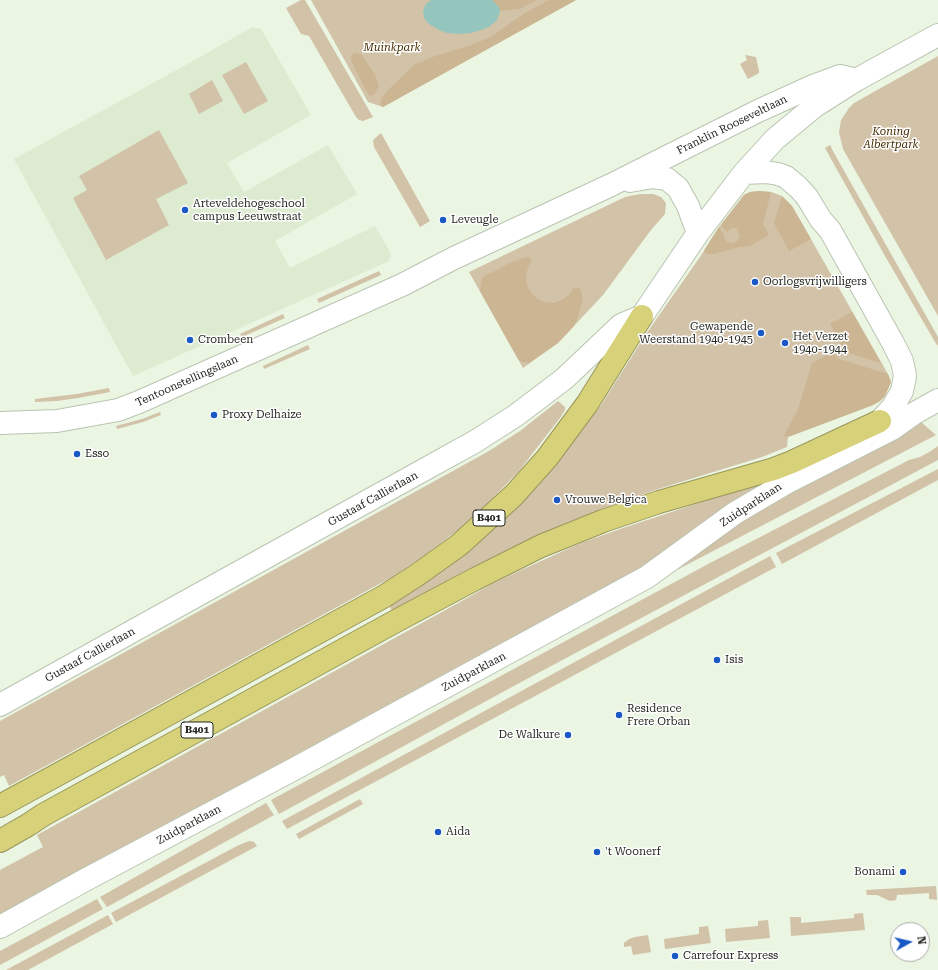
<!DOCTYPE html>
<html>
<head>
<meta charset="utf-8">
<style>
  body { margin:0 }
  #map { position:relative; width:938px; height:970px; overflow:hidden; background:#eaf5e2; font-family:"Roboto Serif",serif }
  canvas { display:block }
  .north { position:absolute; left:890px; top:922px; width:40px; height:40px; box-sizing:border-box; background:#fff; border:1px solid #a8a9a7; border-radius:50%; rotate:82deg; font-size:11px; font-weight:700; line-height:16px; text-align:center; color:#252922 }
  .north::after { content:''; display:block; margin:auto; width:14px; height:18px; background:#1a59c5; clip-path:polygon(50% 0,100% 100%,50% 72%,0 100%) }
</style>
</head>
<body>
<div id="map">
<canvas width="938" height="970"></canvas>
<div class="north">N</div>
</div>
<script>
const ctx = document.querySelector('canvas').getContext('2d');
ctx.lineJoin = 'round';
function paint(path, color) {
  ctx.fillStyle = color;
  ctx.fill(path, 'evenodd');
}
function shape(rows) {
  const path = new Path2D();
  for (const r of rows) {
    path.moveTo(r[0], r[1]);
    for (let i = 2; i < r.length; i += 2) path.lineTo(r[i], r[i + 1]);
  }
  return path;
}
function trace(path, color, width, dash) {
  ctx.strokeStyle = color;
  ctx.lineWidth = width;
  ctx.lineCap = dash ? 'butt' : 'round';
  ctx.setLineDash(dash || []);
  ctx.stroke(path);
}
function drawText(font, color, halo, rows, align = 'center') {
  ctx.font = font + ' "Roboto Serif",serif';
  ctx.lineWidth = 3;
  ctx.setLineDash([]);
  ctx.textBaseline = 'middle';
  ctx.strokeStyle = halo;
  ctx.fillStyle = color;
  for (const [text, x, y, turn = 0] of rows) {
    ctx.save();
    ctx.translate(x, y);
    ctx.rotate((+turn || 0) * Math.PI / 180);
    ctx.textAlign = isNaN(turn) ? turn : align;
    if (halo) ctx.strokeText(text, 0, 0);
    ctx.fillText(text, 0, 0);
    ctx.restore();
  }
}
paint(shape([
  [253,27,261,29,311,115,227,163,244,192,328,145,357,194,275,241,290,268,375,226,391,254,389,261,133,376,14,159,175,71]
]), '#ddebd1');
paint(shape([
  [301,0,305,0,373,117,363,121,359,120,356,117,309,36,301,34,286,8],
  [311,0,576,0,383,107,368,102],
  [745,55,756,57,759,71,759,73,748,79,740,64,747,60],
  [938,56,938,316,843,149,839,132,841,120,849,108,854,103],
  [246,62,268,101,244,114,222,75],
  [212,80,223,101,199,114,189,94],
  [159,130,188,183,156,199,169,225,106,260,73,198,87,190,79,176],
  [381,133,430,221,420,227,374,147,373,140],
  [830,145,834,153,938,337,938,346,935,342,885,256,825,148],
  [759,191,771,192,782,196,792,206,888,374,891,382,885,396,880,401,873,405,788,437,787,447,762,457,655,490,599,510,536,536,470,568,392,611,389,605,554,465,601,405,648,331,700,257,719,227,744,195,750,192],
  [640,194,653,194,661,197,666,203,665,214,651,230,603,295,558,343,523,368,469,272,625,197],
  [379,271,381,275,319,303,317,299],
  [283,314,285,318,242,337,240,334],
  [308,345,310,349,264,369,263,366],
  [109,388,110,392,78,398,57,401,35,402,35,399,77,394],
  [558,401,565,407,565,410,560,418,519,471,491,500,458,530,426,554,394,576,9,786,4,775,0,777,0,721,489,451,520,431],
  [160,412,161,415,143,422,117,429,116,426,142,419],
  [921,422,936,435,669,574,741,519,823,471],
  [938,446,938,460,523,681,279,814,271,800,710,563,909,460,920,457,931,451],
  [938,469,938,480,782,564,776,553],
  [759,483,761,487,647,568,0,918,0,870,43,847,37,835,402,634,460,602,490,585,519,571,581,543,623,528],
  [770,556,776,567,287,829,282,821],
  [360,799,363,804,299,839,296,834],
  [266,803,274,815,107,907,100,897],
  [250,841,254,842,257,846,116,922,111,913,237,846,246,842],
  [936,886,937,900,929,899,929,893,897,895,896,900,890,901,877,895,867,895,866,890],
  [97,899,103,909,0,965,0,951],
  [863,913,865,930,791,936,790,917,801,917,801,923,854,918,854,914],
  [108,915,113,924,28,970,6,970],
  [768,920,770,938,726,942,725,929,758,926,758,921],
  [708,926,711,943,665,949,664,939,699,934,699,927],
  [648,935,651,952,633,955,631,946,624,947,624,943,629,939,635,937]
]), '#d2c2a8');
paint(shape([
  [492,0,537,0,519,9,500,11,499,7],
  [549,0,576,0,383,107,381,105,381,99,388,90,414,65,435,56,469,46,481,41,492,36,525,13],
  [355,53,361,54,375,75,379,87,375,94,370,96,364,87,351,60,351,56],
  [759,191,771,192,763,224,769,235,750,246,739,247,714,254,707,254,704,252,705,249,719,227,723,233,726,241,732,243,736,242,740,237,737,228,733,228,730,229,727,232,721,225,744,195,750,192],
  [782,196,792,206,811,239,789,251,774,223],
  [530,257,531,262,527,271,526,281,529,290,536,298,545,302,554,303,564,299,571,293,573,288,580,288,583,300,578,317,574,326,558,343,529,363,522,362,518,359,480,291,482,278,508,264,522,258],
  [852,312,881,363,845,352,830,324],
  [832,352,839,359,888,374,891,382,885,396,880,401,873,405,788,437,784,436,798,409,812,363]
]), '#cbb592');
paint(shape([
  [431,0,492,0,499,7,500,11,499,15,496,21,490,26,484,29,471,33,458,34,447,33,439,30,429,24,424,18,423,12,425,5]
]), '#94c6bd');
const minor = shape([
  [744,173,766,172,778,174,786,177,798,187,807,197,821,220,830,230,893,343,902,361,905,376,902,391,893,407,880,421],
  [630,181,653,177,667,179,678,188,688,206,698,233],
  [0,423,57,421,118,410,139,402,402,285,454,258,611,185,758,111,813,86,840,76,853,79],
  [0,705,131,632,429,467,476,441,515,416,564,379,621,325,642,316,698,233,744,173,775,139,815,106,856,80,938,35],
  [0,927,85,880,296,768,647,577,735,513,786,483,892,429,913,414,938,400]
]);
const highway = shape([
  [0,806,383,597,417,575,459,545,514,495,547,458,587,404,642,316],
  [0,841,28,825,43,815,396,621,475,579,541,546,603,521,659,502,774,469,792,462,880,421]
]);
trace(minor, '#bac4b2', 24);
trace(highway, '#99965b', 24);
trace(minor, '#fff', 22);
trace(highway, '#d7d179', 22);
for (const [x, y, r, color] of [
  [185,210,4,"#1a59c5"],
  [443,220,4,"#1a59c5"],
  [755,282,4,"#1a59c5"],
  [761,333,4,"#1a59c5"],
  [190,340,4,"#1a59c5"],
  [785,343,4,"#1a59c5"],
  [214,415,4,"#1a59c5"],
  [77,454,4,"#1a59c5"],
  [557,500,4,"#1a59c5"],
  [717,660,4,"#1a59c5"],
  [619,715,4,"#1a59c5"],
  [568,735,4,"#1a59c5"],
  [438,832,4,"#1a59c5"],
  [597,852,4,"#1a59c5"],
  [903,872,4,"#1a59c5"],
  [675,956,4,"#1a59c5"]
]) {
  const dot = new Path2D();
  dot.arc(x, y, r, 0, 2 * Math.PI);
  ctx.fillStyle = color;
  ctx.fill(dot);
  trace(dot, '#fff', 1.5);
}
for (const [x, y, w] of [
  [489,518,32],
  [197,730,32]
]) {
  const box = new Path2D();
  box.roundRect(x - w / 2, y - 8, w, 16, 3);
  ctx.fillStyle = '#fff';
  ctx.fill(box);
  trace(box, '#252922', 1);
}
drawText('bold 10px', '#252922', null, [
  ["B401",489,518],
  ["B401",197,730]
]);
drawText('italic 11px', '#452e00', '#fff', [
  ["Muinkpark",392,48],
  ["Koning",891,132],
  ["Albertpark",891,145]
]);
drawText('11px', '#252922', '#fff', [
  ["Franklin Rooseveltlaan",732,125,-26],
  ["Tentoonstellingslaan",187,381,-24],
  ["Gustaaf Callierlaan",373,499,-29],
  ["Zuidparklaan",751,505,-33],
  ["Gustaaf Callierlaan",90,655,-29],
  ["Zuidparklaan",474,672,-28],
  ["Zuidparklaan",189,825,-28]
]);
drawText('11px', '#252922', '#fff', [
  ["Arteveldehogeschool",193,204],
  ["campus Leeuwstraat",193,217],
  ["Leveugle",451,220],
  ["Oorlogsvrijwilligers",763,282],
  ["Gewapende",753,327,"right"],
  ["Weerstand 1940-1945",753,340,"right"],
  ["Het Verzet",793,337],
  ["1940-1944",793,350],
  ["Crombeen",198,340],
  ["Proxy Delhaize",222,415],
  ["Esso",85,454],
  ["Vrouwe Belgica",565,500],
  ["Isis",725,660],
  ["Residence",627,709],
  ["Frere Orban",627,722],
  ["De Walkure",560,735,"right"],
  ["Aida",446,832],
  ["'t Woonerf",605,852],
  ["Bonami",895,872,"right"],
  ["Carrefour Express",683,956]
], 'left');
</script>
</body>
</html>
